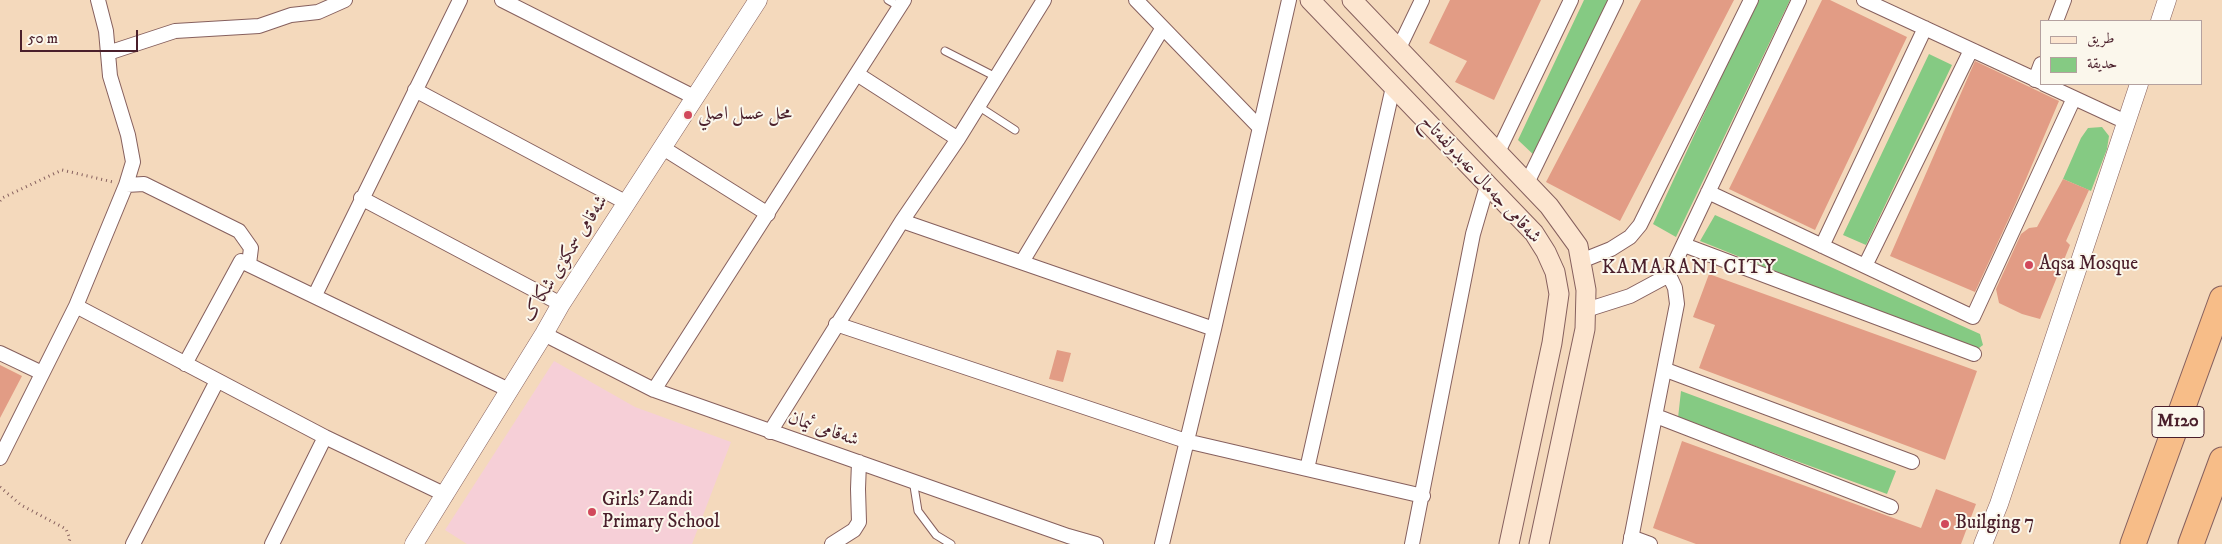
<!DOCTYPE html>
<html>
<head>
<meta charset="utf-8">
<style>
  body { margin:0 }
  #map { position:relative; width:2222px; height:544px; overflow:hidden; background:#f4d9bc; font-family:"IM FELL DW Pica",Amiri,serif }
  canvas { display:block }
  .legend { position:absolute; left:2040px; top:20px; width:162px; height:65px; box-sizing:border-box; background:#fbf7ec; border:1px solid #b4a19f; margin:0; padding:6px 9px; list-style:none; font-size:15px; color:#4a1f2b }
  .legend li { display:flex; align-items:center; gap:10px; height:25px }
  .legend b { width:25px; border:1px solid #b4a19f }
  .scale { position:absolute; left:20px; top:30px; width:118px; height:22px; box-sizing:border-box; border:2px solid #4a1f2b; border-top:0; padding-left:6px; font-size:15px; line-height:18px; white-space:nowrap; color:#4a1f2b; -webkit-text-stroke:4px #fbf7ec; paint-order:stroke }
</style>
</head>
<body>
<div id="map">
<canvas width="2222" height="544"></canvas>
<ul class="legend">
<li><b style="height:6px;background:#fce5cf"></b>طريق</li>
<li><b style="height:14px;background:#85ca83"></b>حديقة</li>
</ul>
<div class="scale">50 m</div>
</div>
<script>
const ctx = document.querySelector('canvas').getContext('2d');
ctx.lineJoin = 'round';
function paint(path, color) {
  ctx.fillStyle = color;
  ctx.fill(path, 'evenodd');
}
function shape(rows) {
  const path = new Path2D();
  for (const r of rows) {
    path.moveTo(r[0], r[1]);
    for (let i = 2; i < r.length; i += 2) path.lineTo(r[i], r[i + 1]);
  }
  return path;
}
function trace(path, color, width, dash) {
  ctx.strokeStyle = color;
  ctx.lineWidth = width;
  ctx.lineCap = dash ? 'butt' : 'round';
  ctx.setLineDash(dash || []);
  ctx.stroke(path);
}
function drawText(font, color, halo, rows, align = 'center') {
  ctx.font = font + ' "IM FELL DW Pica",Amiri,serif';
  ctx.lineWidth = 4;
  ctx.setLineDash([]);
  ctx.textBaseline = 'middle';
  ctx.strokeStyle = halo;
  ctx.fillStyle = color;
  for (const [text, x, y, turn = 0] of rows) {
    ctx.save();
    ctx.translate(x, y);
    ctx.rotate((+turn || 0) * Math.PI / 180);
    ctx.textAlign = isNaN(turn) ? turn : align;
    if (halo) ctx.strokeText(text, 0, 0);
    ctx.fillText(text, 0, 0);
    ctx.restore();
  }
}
paint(shape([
  [554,361,635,407,731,442,692,544,467,544,445,530]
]), '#f6cfd7');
paint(shape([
  [1584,0,1610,0,1536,157,1518,140],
  [1757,0,1790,0,1676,237,1653,224],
  [1929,54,1952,65,1866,245,1843,235],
  [2102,127,2109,136,2107,149,2091,191,2063,179,2081,138,2088,128],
  [1715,215,1980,334,1983,345,1975,351,1700,241],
  [1681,391,1896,471,1887,494,1678,418]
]), '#85ca83');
paint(shape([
  [1450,0,1541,0,1494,100,1455,82,1467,61,1429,43],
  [1641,0,1734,0,1620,221,1546,182],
  [1822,0,1830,0,1907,37,1815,230,1729,189],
  [1975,61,2059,101,2015,205,1975,292,1890,256],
  [2063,179,2089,190,2066,241,2070,245,2040,319,2022,314,1999,303,1996,289,2021,234,2029,228,2037,227],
  [1709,274,1977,371,1945,460,1699,368,1715,325,1693,317],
  [1057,350,1071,353,1063,382,1049,379],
  [0,365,22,376,0,418],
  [1682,441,1921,528,1936,489,1976,504,1961,544,1696,544,1653,528]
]), '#e29c85');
const service = shape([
  [888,0,900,7],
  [945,51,996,77],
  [978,106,1015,130],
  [913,480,918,511,936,535,951,544]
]);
const minor = shape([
  [98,0,106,31,110,76,128,135,133,162,126,185,144,184,239,231,251,248,249,264],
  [502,0,696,98],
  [1136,0,1260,128],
  [1864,0,2041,82],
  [2056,21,2064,0],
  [1399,48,1422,0],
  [108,53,175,31,259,26,291,15,318,12,345,0],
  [857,74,958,139],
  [2035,80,2041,64],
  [2044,84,2126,122],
  [415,90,627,203],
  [663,148,768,214],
  [1498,152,1571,0],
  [1527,183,1616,0],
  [1708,192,1973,317,2074,98],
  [361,198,561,304],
  [902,221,1214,329],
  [1684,245,1974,354],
  [1822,246,1925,28],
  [1581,261,1611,249,1630,237,1640,225,1751,0],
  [1022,262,1162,29],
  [1865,266,1971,50],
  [315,295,460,0],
  [76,306,325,437,446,495],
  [1586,310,1630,296,1669,275],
  [836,324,1186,441,1423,496],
  [544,334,654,390,1068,536,1096,544],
  [0,353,42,373],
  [185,364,241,261,509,390],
  [1666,370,1912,462],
  [654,390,904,0],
  [1656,416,1891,507],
  [770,432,902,221,958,139,1044,0],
  [0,458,76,306,126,185],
  [1307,469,1393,87],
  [1631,537,1650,544],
  [133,544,217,381],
  [272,544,325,437],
  [832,544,854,530,859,522,858,489,859,462],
  [1162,544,1214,329,1289,0],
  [1412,544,1473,234,1487,186],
  [1630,544,1677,304,1675,288,1669,275,1799,0]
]);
const tertiary = shape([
  [2160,21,2167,0],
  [414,544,544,334,561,304,758,0],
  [1983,544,1999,504,2139,84]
]);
const secondary = shape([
  [1310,0,1534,233,1546,252,1555,272,1559,294,1552,343,1509,544],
  [1352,0,1549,206,1578,246,1586,290,1585,329,1539,544]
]);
const motorway = shape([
  [2133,544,2222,299],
  [2191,544,2222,460]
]);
trace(service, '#86605e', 9);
trace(minor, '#86605e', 16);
trace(tertiary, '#86605e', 19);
trace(secondary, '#86605e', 21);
trace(motorway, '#86605e', 27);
trace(shape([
  [0,201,2,198,62,170,113,182],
  [0,487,21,505,66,529,70,539,68,544]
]), '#86605e', 3, [1, 4]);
trace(service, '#fff', 7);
trace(minor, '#fff', 14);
trace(tertiary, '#fff', 18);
trace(secondary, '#fce5cf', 19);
trace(motorway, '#f7bd88', 25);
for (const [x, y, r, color] of [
  [688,115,5,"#d1495b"],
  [2029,265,5,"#d1495b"],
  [592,512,5,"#d1495b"],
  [1945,524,5,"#d1495b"]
]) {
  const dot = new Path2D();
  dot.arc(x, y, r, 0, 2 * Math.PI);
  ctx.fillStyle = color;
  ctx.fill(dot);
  trace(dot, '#fbf7ec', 2);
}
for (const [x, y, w] of [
  [2178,422,52]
]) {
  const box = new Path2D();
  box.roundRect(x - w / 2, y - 15.5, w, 31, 4);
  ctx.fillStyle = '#fbf7ec';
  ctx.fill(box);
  trace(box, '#4a1f2b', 1);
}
drawText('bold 18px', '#4a1f2b', null, [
  ["M120",2178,422]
]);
drawText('19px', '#4a1f2b', '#fbf7ec', [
  ["محل عسل اصلي",698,115],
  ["Aqsa Mosque",2039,265],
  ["Girls' Zandi",602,501],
  ["Primary School",602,523],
  ["Builging 7",1955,524]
], 'left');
drawText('19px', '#4a1f2b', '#fbf7ec', [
  ["شەقامی جەمال عەبدولفەتاح",1480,180,47],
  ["شەقامی سمکۆی شکاک",566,259,-58],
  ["شەقامی ئیمان",823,430,19]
]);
ctx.letterSpacing = '1px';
drawText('20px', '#4a1f2b', '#fbf7ec', [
  ["KAMARANI CITY",1689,269]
]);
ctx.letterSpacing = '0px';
</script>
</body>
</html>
